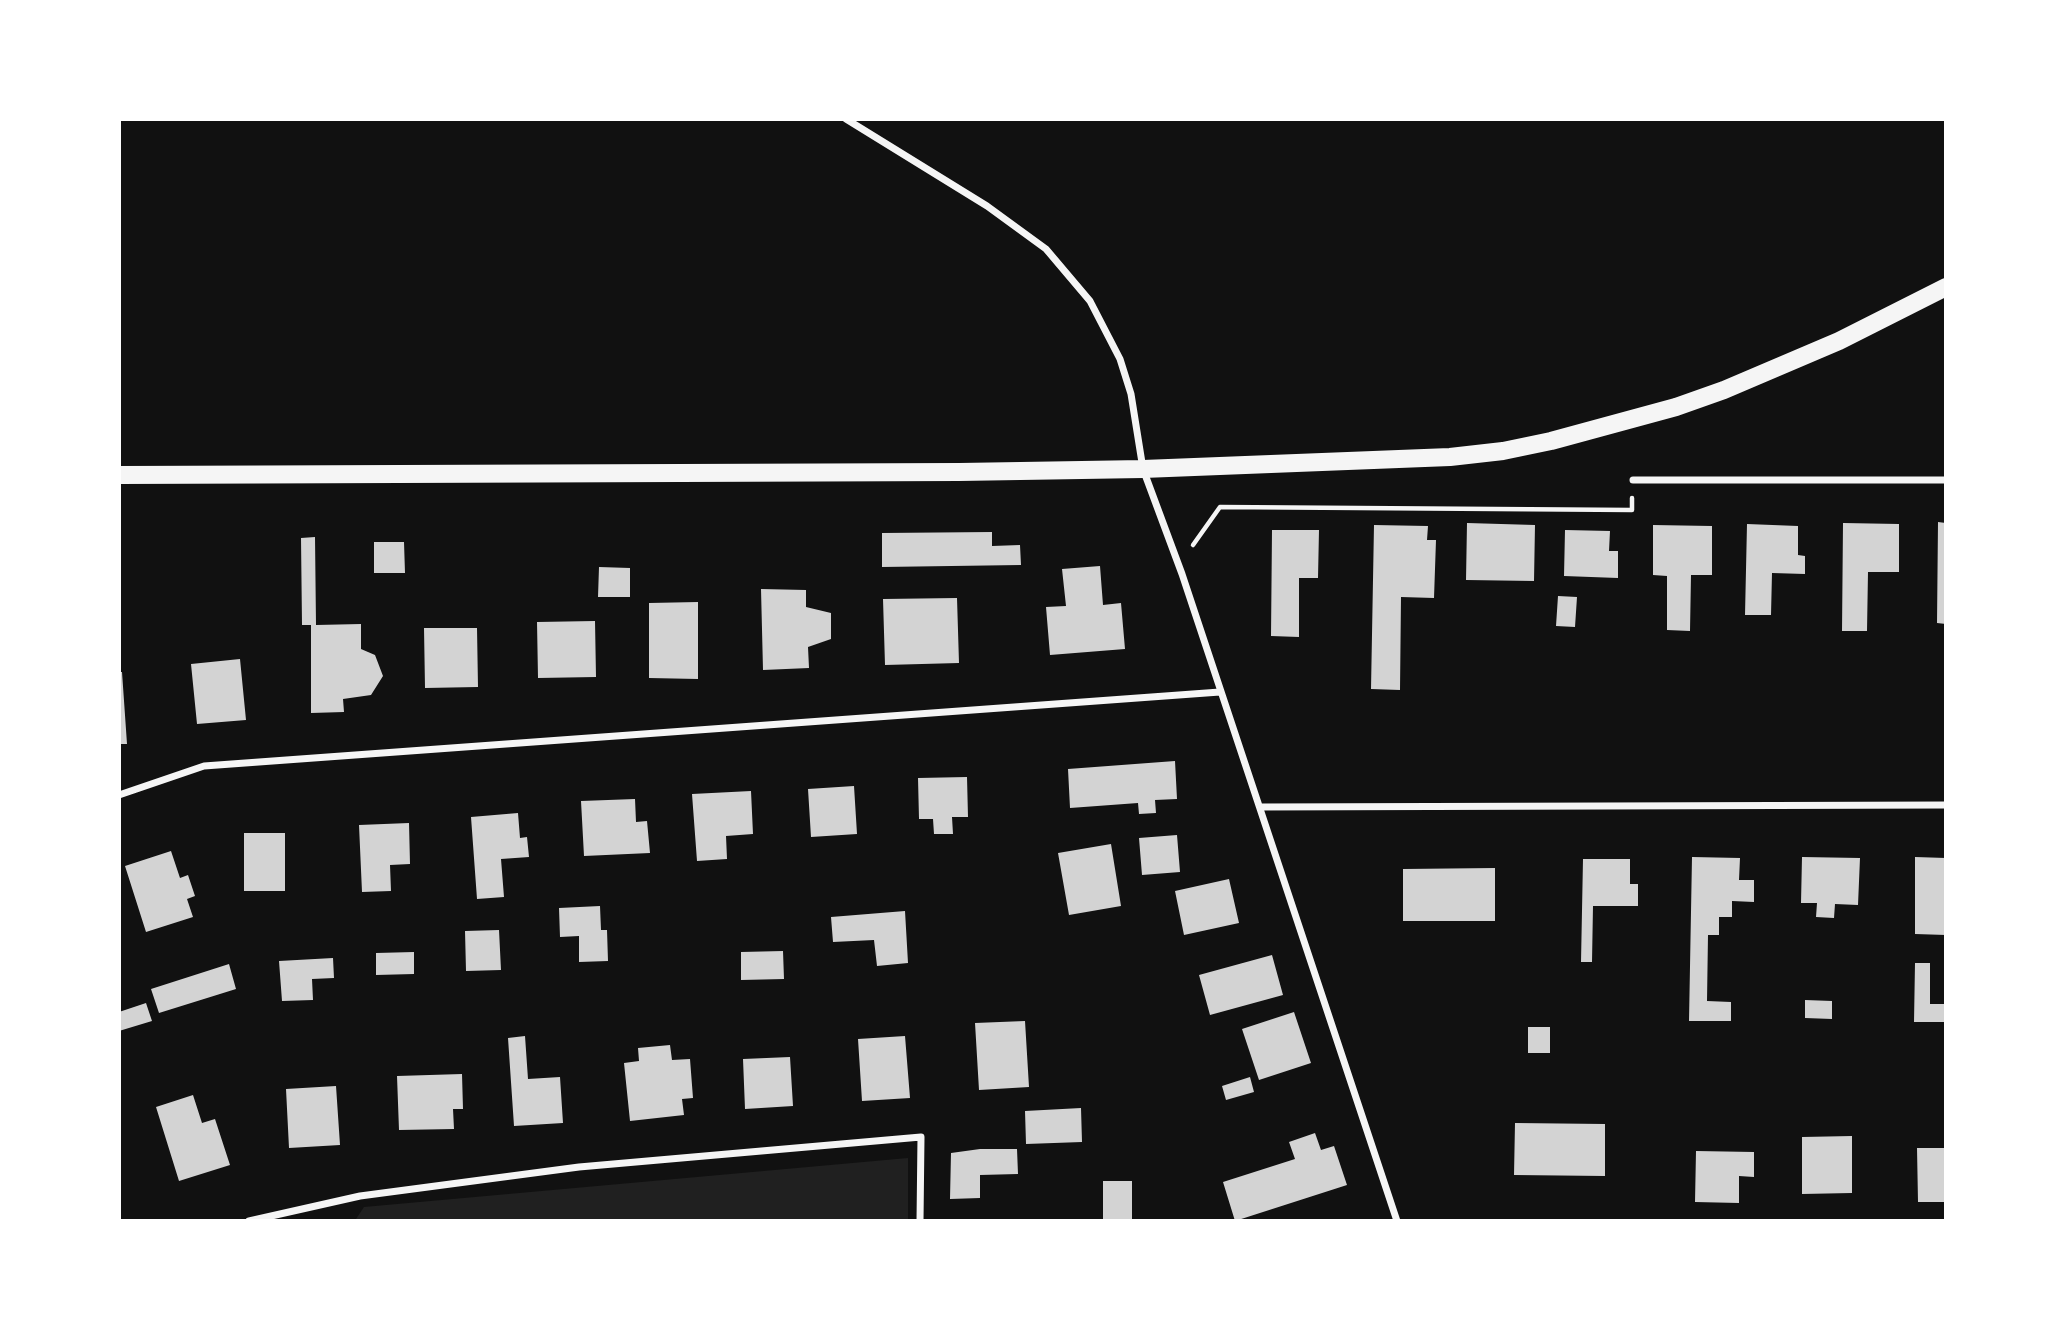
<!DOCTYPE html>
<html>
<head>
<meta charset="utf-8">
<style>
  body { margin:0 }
  #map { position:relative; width:2065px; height:1340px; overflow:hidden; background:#111; font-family:"Archivo Narrow",sans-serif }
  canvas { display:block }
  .frame { position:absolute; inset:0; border:121px solid #fff; pointer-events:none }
</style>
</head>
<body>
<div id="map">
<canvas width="2065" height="1340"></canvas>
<div class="frame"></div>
</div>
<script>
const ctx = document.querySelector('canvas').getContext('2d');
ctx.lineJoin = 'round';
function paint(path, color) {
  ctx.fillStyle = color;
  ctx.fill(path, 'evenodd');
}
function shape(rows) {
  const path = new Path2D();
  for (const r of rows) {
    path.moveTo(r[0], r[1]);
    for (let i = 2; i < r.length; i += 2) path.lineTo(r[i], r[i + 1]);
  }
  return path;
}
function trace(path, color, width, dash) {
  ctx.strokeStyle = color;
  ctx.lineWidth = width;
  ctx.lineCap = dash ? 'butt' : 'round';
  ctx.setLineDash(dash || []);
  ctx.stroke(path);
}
paint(shape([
  [908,1158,908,1221,358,1221,356,1219,364,1207]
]), '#202020');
paint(shape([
  [1938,522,1946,523,1946,624,1937,623],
  [1467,523,1535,525,1534,581,1466,580],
  [1843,523,1899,524,1899,572,1868,572,1867,631,1842,631],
  [1747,524,1798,526,1798,555,1805,556,1805,574,1772,573,1771,615,1745,615],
  [1374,525,1428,526,1427,540,1436,540,1434,598,1401,597,1400,690,1371,689],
  [1653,525,1712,526,1712,575,1691,575,1690,631,1667,630,1667,576,1653,575],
  [1272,530,1319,530,1318,578,1299,578,1299,637,1271,636],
  [1565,530,1610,531,1609,551,1618,551,1618,578,1564,576],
  [992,532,992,546,1020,545,1021,565,882,567,882,533],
  [315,537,316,625,361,624,361,649,375,655,383,676,371,695,343,699,344,712,311,713,311,625,302,625,301,538],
  [374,542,404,542,405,573,374,573],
  [1100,566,1103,605,1121,603,1125,649,1050,655,1046,607,1066,606,1062,569],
  [599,567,630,568,630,597,598,597],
  [761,589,806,590,806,607,831,613,831,639,808,647,809,668,763,670],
  [1558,596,1577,597,1575,627,1556,626],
  [957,598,959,663,885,665,883,599],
  [698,602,698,679,649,678,649,603],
  [595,621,596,677,538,678,537,622],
  [424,628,477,628,478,687,425,688],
  [240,659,246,720,197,724,191,664],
  [119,672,122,672,127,744,119,744],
  [1175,761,1177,799,1155,800,1156,813,1139,814,1138,803,1070,808,1068,769],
  [967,777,968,817,952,817,953,834,934,834,933,819,919,819,918,778],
  [854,786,857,834,811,837,808,789],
  [751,791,753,834,726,836,727,859,697,861,692,794],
  [635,799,636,822,647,821,650,853,584,856,581,801],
  [518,813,520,838,527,837,529,857,501,859,504,897,477,899,471,817],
  [409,823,410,864,390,865,391,891,362,892,359,825],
  [244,833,285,833,285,891,244,891],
  [1177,835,1180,872,1142,875,1139,838],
  [1111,844,1121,906,1069,915,1058,853],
  [171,851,180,878,188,875,195,896,187,899,193,917,146,932,125,866],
  [1692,857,1740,858,1739,880,1754,880,1754,902,1732,901,1732,917,1719,917,1719,935,1708,935,1707,1001,1731,1002,1731,1021,1689,1021],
  [1802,857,1860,858,1858,905,1835,904,1834,918,1816,917,1817,903,1801,903],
  [1915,857,1946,858,1946,935,1915,934],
  [1583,859,1630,859,1630,884,1638,884,1638,906,1593,906,1592,962,1581,962],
  [1495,868,1495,921,1403,921,1403,869],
  [1229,879,1239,923,1184,935,1175,891],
  [600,906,601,930,607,930,608,961,579,962,579,936,560,937,559,908],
  [905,911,908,963,877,966,874,940,833,942,831,917],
  [499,930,501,970,466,971,465,931],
  [783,951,784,979,741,980,741,952],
  [414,952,414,974,376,975,376,953],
  [1272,955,1283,995,1210,1015,1199,975],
  [333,958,334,978,312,979,313,1000,282,1001,279,961],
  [1915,963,1930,963,1930,1004,1946,1004,1946,1022,1914,1022],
  [229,964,236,989,159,1013,151,989],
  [1805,1000,1832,1001,1832,1019,1805,1018],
  [146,1003,152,1021,119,1031,119,1012],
  [1294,1012,1311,1063,1259,1080,1242,1029],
  [1025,1021,1029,1087,979,1090,975,1023],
  [1528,1027,1550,1027,1550,1053,1528,1053],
  [525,1036,528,1079,560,1077,563,1123,514,1126,508,1038],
  [905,1036,910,1098,862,1101,858,1039],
  [670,1045,672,1060,690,1059,693,1098,682,1099,684,1115,630,1121,624,1063,639,1061,638,1048],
  [790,1057,793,1106,745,1109,743,1059],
  [462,1074,463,1109,453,1109,454,1129,399,1130,397,1076],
  [1250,1077,1254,1092,1226,1100,1222,1086],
  [336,1086,340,1145,289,1148,286,1089],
  [193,1095,202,1123,215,1119,230,1165,179,1181,156,1107],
  [1081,1108,1082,1142,1026,1144,1025,1111],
  [1515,1123,1605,1124,1605,1176,1514,1175],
  [1315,1133,1321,1150,1334,1146,1347,1185,1235,1221,1223,1182,1295,1159,1289,1142],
  [1852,1136,1852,1193,1802,1194,1802,1137],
  [1917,1148,1944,1148,1944,1161,1946,1161,1946,1202,1918,1202],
  [980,1149,1017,1149,1018,1174,980,1175,980,1198,950,1199,951,1153],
  [1696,1151,1754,1152,1754,1177,1739,1176,1739,1203,1695,1202],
  [1103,1181,1132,1181,1132,1221,1103,1221]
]), '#d3d3d3');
trace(shape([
  [1193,545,1220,507,1632,510,1632,498]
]), '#f5f5f5', 4.5);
trace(shape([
  [846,119,987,206,1046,249,1090,301,1120,359,1131,394,1143,469,1182,574,1397,1221],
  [1633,480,1946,480],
  [119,795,204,766,1220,692],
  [1260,807,1946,805],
  [249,1221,360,1196,579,1167,921,1137,920,1221]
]), '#f5f5f5', 7);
trace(shape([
  [119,475,959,472,1143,469,1450,457,1503,451,1551,441,1676,407,1724,390,1839,341,1946,287]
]), '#f5f5f5', 18);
</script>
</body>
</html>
